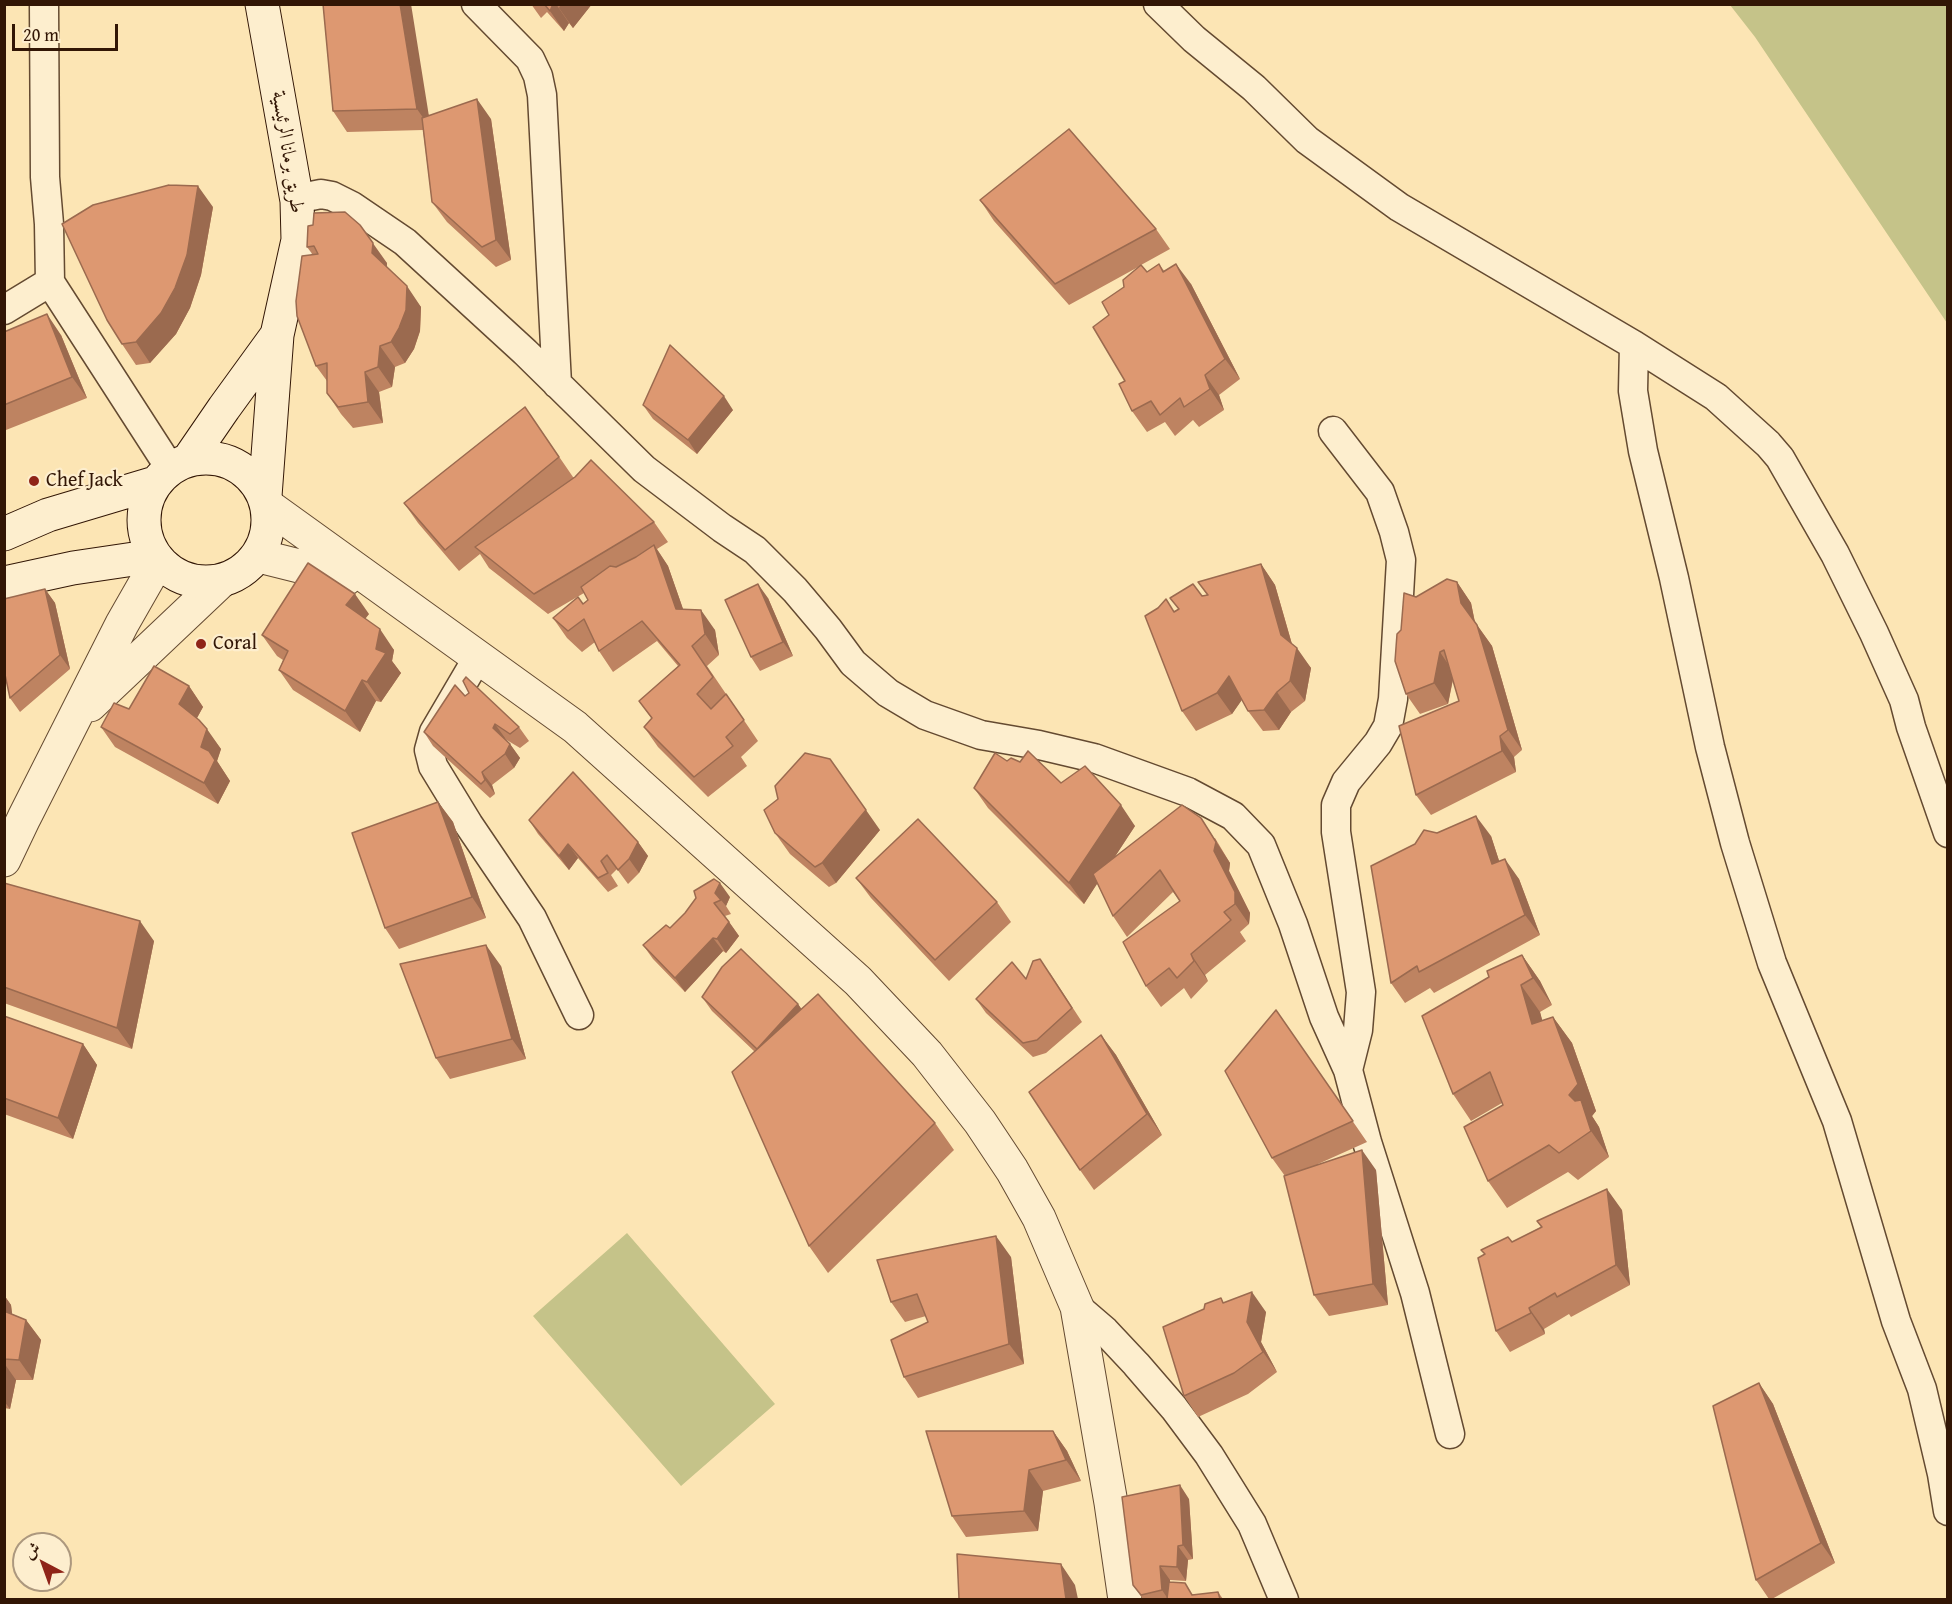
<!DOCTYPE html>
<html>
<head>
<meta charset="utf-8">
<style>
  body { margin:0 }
  #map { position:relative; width:1952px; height:1604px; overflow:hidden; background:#fce5b4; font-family:"Gentium Book Plus",Amiri,serif }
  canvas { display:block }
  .frame { position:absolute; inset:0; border:6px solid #321605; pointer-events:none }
  .north { position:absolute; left:12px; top:1532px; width:60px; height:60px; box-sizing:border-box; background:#fdeece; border:2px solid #ac987e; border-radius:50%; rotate:319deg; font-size:16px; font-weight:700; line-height:24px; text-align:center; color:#321605 }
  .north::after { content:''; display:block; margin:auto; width:21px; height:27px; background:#8f2418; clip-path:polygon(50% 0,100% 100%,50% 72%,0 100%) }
  .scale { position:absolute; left:12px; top:24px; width:106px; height:27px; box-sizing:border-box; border:3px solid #321605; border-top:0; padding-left:8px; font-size:18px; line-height:21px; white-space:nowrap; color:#321605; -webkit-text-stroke:4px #fdeece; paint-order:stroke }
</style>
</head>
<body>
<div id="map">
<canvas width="1952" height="1604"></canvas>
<div class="frame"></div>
<div class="north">ش</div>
<div class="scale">20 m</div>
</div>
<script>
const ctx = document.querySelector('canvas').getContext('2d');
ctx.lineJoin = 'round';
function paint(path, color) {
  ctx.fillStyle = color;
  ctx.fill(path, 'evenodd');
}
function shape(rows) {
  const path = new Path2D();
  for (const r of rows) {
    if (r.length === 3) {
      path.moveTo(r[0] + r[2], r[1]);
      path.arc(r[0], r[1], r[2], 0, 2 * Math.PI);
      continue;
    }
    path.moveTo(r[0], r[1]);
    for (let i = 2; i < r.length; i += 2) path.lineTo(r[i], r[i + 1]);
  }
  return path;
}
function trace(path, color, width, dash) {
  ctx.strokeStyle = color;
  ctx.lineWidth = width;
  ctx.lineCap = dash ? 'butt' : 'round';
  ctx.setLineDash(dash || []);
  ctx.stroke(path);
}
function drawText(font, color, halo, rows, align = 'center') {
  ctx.font = font + ' "Gentium Book Plus",Amiri,serif';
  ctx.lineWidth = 4.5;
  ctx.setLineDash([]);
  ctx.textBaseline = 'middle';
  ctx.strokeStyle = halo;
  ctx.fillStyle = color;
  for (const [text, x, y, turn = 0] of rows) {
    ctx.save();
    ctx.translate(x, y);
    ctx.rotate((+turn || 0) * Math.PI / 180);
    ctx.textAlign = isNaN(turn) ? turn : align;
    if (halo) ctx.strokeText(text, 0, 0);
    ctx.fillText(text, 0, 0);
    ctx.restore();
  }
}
paint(shape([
  [1730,5,1947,5,1947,323,1755,37],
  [627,1233,775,1404,681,1486,533,1316]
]), '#c5c389');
const minor = shape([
  [44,4,45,177,49,224,50,282,170,468],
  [476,4,530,59,538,76,542,95,557,384],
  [1158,4,1194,39,1254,88,1307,140,1399,207,1634,345,1716,397,1768,444,1780,458,1835,554,1874,633,1904,700,1911,727,1948,833],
  [297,201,306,197,321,194,332,196,352,206,405,242,525,352,644,469,722,528,755,550,795,590,828,629,853,663,888,693,925,715,981,735,1039,745,1094,758,1188,792,1233,816,1261,845,1293,924,1324,1017,1348,1070,1358,1030,1361,992,1336,832,1336,805,1346,782,1378,743,1388,726,1393,699,1401,560,1394,532,1380,492,1333,431],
  [4,310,50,282],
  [1634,345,1633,391,1643,451,1674,578,1710,747,1735,843,1772,963,1837,1121,1896,1321,1922,1389,1942,1474,1948,1511],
  [478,657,434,732,429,750,433,766,469,825,532,918,579,1015],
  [1348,1070,1367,1142,1415,1293,1450,1434],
  [1077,1307,1105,1331,1136,1364,1174,1408,1209,1455,1252,1524,1284,1600]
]);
const tertiary = shape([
  [268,506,575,727,858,981,927,1054,980,1122,1012,1170,1039,1218,1077,1307,1111,1503,1125,1600],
  [259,556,347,578],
  [90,705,221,581],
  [4,860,24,818,122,624,158,561]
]);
const secondary = shape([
  [262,4,297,201,298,240,277,335,265,496],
  [206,520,62],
  [189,459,224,408,277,335],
  [4,534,48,515,155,483],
  [4,583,73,568,154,556]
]);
trace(minor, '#644a31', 31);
trace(tertiary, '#644a31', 35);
trace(secondary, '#321605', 35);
trace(minor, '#fdeece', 28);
trace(tertiary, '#fdeece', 33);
trace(secondary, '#fdeece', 33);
paint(shape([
  [323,4,429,115,491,119,511,260,496,267,447,222,432,202,423,130,347,132,333,111],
  [531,4,592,4,573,28,569,23,564,31,547,12,541,18],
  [980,200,1156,229,1170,249,1141,265,1147,272,1159,264,1165,272,1191,284,1240,379,1219,395,1224,410,1199,427,1193,420,1175,436,1165,422,1147,432,1132,411,1109,315,1124,287,1140,266,1069,305,994,221],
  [213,207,201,275,190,308,176,334,150,363,136,365,122,344],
  [308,226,387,263,387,267,421,307,420,331,414,349,405,363,395,367,392,387,379,392,383,423,353,428,341,414,327,393,327,381,316,366,313,255,307,247],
  [4,332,61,335,87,398,6,430,4,428],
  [643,405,733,410,697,454,653,419],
  [525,407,573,477,654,522,668,542,657,549,668,566,683,609,715,630,719,655,707,666,758,741,741,757,747,766,708,797,658,747,644,727,652,719,639,701,678,666,657,641,613,672,599,651,595,642,582,652,567,638,553,618,583,604,588,600,584,593,548,614,489,568,480,554,459,571,418,523,404,503],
  [1261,564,1275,585,1292,644,1311,668,1305,701,1291,712,1279,730,1263,731,1248,711,1242,699,1232,714,1196,731,1182,711,1158,608,1175,611,1179,609,1170,598,1207,595,1198,582],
  [1457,582,1471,603,1475,622,1492,646,1522,750,1514,757,1516,772,1431,815,1416,795,1459,701,1453,680,1448,704,1420,714,1406,694,1401,630,1416,597],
  [45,589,55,603,70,669,20,712,10,698],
  [768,598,793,656,760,671,751,657],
  [369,614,365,619,394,650,392,661,401,673,381,702,376,701,360,732,293,690,279,670,283,660,277,656,262,635],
  [189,686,203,707,197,718,221,749,217,761,230,781,218,804,115,747,101,727,129,709],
  [465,696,519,727,529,741,520,748,505,739,510,744,520,758,514,768,492,785,495,794,490,798,433,746,424,732],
  [1007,761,1061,783,1135,826,1114,858,1215,838,1230,863,1229,871,1250,913,1249,924,1240,932,1246,941,1205,975,1208,981,1191,999,1184,988,1161,1007,1146,986,1180,901,1173,892,1127,937,1113,916,1097,883,1084,904,988,808,974,788],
  [438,802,453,822,486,918,399,949,385,928],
  [529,820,638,842,648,856,639,873,628,884,617,869,611,875,618,886,608,892,578,858,569,870,538,834],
  [880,830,836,883,829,887,790,854,775,833],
  [1437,833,1491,836,1499,861,1519,879,1540,935,1434,993,1430,988,1405,1003,1391,983],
  [856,878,997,902,1011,922,949,981,871,898],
  [4,883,154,941,132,1049,4,1003],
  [730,897,726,906,731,914,725,916,739,936,726,953,723,951,685,992,653,959,643,945,670,928,685,913],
  [1522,955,1540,981,1552,1005,1540,1012,1542,1021,1553,1017,1572,1043,1596,1111,1592,1116,1599,1127,1609,1157,1578,1180,1568,1172,1507,1208,1488,1181,1503,1105,1502,1103,1471,1121,1453,1094,1489,977],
  [501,966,526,1059,450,1079,436,1058],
  [1050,973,1082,1022,1046,1053,1033,1057,986,1013,976,999,1026,979],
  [702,997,798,1004,801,1009,935,1123,954,1150,828,1273,809,1246,755,1052,712,1011],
  [1276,1010,1367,1142,1318,1164,1376,1170,1388,1305,1329,1316,1314,1295,1285,1176,1272,1158],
  [4,1016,83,1044,97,1065,73,1139,4,1114],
  [1101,1035,1116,1055,1162,1135,1094,1190,1080,1170],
  [1622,1210,1630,1285,1571,1317,1569,1314,1544,1329,1545,1334,1510,1352,1496,1331,1485,1255,1481,1250,1512,1242,1541,1227,1537,1221],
  [1011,1257,1024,1364,918,1398,904,1377,928,1322,926,1316,905,1322,891,1302],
  [4,1295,11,1305,12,1314,26,1320,41,1340,33,1380,16,1380,10,1409,4,1408],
  [1221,1298,1224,1303,1266,1312,1261,1342,1277,1372,1248,1394,1198,1417,1184,1396,1204,1309],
  [1759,1383,1773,1404,1835,1563,1772,1599,1769,1599,1756,1580],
  [1053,1431,1067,1451,1081,1481,1043,1491,1038,1531,966,1537,952,1516],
  [1189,1499,1193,1559,1188,1560,1186,1581,1170,1580,1170,1582,1194,1595,1218,1592,1223,1599,1143,1599,1133,1585]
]), '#be8361');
paint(shape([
  [400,4,411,4,431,129,417,109],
  [553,4,556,4,569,23,564,31,550,11],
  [561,4,592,4,573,28,559,8],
  [477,99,491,119,511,260,496,240],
  [198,186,213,207,201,275,190,308,176,334,150,363,136,342],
  [360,225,387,263,386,274,372,253],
  [1176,264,1191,284,1240,379,1225,359],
  [407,286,421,307,420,331,414,349,405,363,391,342],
  [47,314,61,335,87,398,72,377],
  [380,346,395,367,392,387,378,367],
  [365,372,379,392,383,423,368,402],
  [1205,375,1219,395,1224,410,1210,389],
  [724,396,733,410,697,454,688,440],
  [654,545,668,566,690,629,676,609],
  [1261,564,1275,585,1295,655,1281,635],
  [1457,582,1471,603,1475,623,1461,603],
  [758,584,768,598,793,656,783,642],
  [45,589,55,603,70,669,60,655],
  [355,594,369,614,360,625,346,605],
  [701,610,715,630,719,655,705,634],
  [1477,625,1492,646,1522,750,1508,730],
  [380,629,394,650,392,661,401,673,381,702,367,682],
  [1297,648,1311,668,1305,701,1290,681],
  [1440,652,1454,673,1448,704,1434,683],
  [1229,676,1244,697,1232,714,1217,693],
  [362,680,376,701,360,732,345,711],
  [189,686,203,707,193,725,179,704],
  [1277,692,1291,712,1279,730,1264,710],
  [495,724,505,738,503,742,493,728],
  [207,729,221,749,217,761,230,781,218,804,204,783,201,747],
  [1500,736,1514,757,1516,772,1502,751],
  [510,744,520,758,514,768,505,754],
  [482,772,492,785,495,794,485,780],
  [438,802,453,822,486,918,472,897],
  [1121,805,1135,826,1084,904,1069,883],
  [866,810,880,830,836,883,822,863],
  [1476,816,1491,836,1507,885,1492,864],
  [1201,818,1230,863,1229,871,1250,913,1249,924,1235,904],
  [638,842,648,856,639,873,629,859],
  [568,844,578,858,569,870,559,856],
  [1505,859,1519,879,1540,935,1525,915],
  [720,883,730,897,726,906,715,893],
  [140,921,154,941,132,1049,117,1028],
  [729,922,739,936,726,953,717,939],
  [713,938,723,951,685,992,675,978],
  [486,945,501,966,526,1059,512,1039],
  [1191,954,1205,975,1208,981,1194,961],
  [1522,955,1540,981,1552,1005,1533,978],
  [1521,985,1540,1012,1551,1051,1532,1024],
  [798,1004,808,1018,757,1049],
  [1553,1017,1572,1043,1596,1111,1592,1116,1599,1127,1609,1157,1591,1131,1569,1095],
  [1101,1035,1116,1055,1162,1135,1147,1114],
  [83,1044,97,1065,73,1139,58,1118],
  [1362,1150,1376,1170,1388,1305,1373,1284],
  [1607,1189,1622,1210,1630,1285,1616,1265],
  [996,1236,1011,1257,1024,1364,1009,1344],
  [1252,1292,1266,1312,1261,1342,1277,1372,1263,1352,1247,1322],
  [4,1295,11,1305,14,1329,4,1315],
  [1529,1308,1544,1329,1545,1334,1531,1313],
  [26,1320,41,1340,33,1380,19,1360],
  [4,1363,16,1380,10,1409,4,1401],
  [1759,1383,1773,1404,1835,1563,1821,1543],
  [1053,1431,1067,1451,1081,1481,1066,1460],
  [1029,1470,1043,1491,1038,1531,1024,1511],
  [1180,1485,1189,1499,1193,1559,1183,1545],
  [1178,1546,1188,1560,1186,1581,1177,1567],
  [1061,1564,1075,1585,1078,1599,1066,1599],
  [1160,1566,1170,1580,1171,1599,1168,1599,1162,1590]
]), '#9b6a4f');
const building = shape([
  [323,4,400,4,417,109,333,111,323,4],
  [544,4,553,4,550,11,544,4],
  [477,99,496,240,482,247,432,202,422,118,477,99],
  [1069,129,1156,229,1055,284,980,200,1069,129],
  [169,185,198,186,187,255,175,288,161,313,136,342,122,344,107,320,62,224,93,205,169,185],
  [345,212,360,225,373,243,372,253,407,286,406,310,399,328,391,342,380,346,378,367,365,372,368,402,338,407,327,393,327,363,316,366,297,316,296,301,302,256,318,254,314,246,307,247,308,226,313,225,314,213,345,212],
  [1159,264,1163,272,1176,264,1225,359,1205,375,1210,389,1184,407,1180,398,1160,415,1151,401,1132,411,1119,384,1125,381,1093,327,1109,315,1102,302,1124,287,1123,280,1141,265,1147,272,1159,264],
  [47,314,72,377,4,405,4,332,47,314],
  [670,345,724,396,688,440,643,405,670,345],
  [525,407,559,457,445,550,404,503,525,407],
  [591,460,654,522,534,594,475,547,575,477,591,460],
  [654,545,676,609,701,610,705,634,692,646,713,677,697,694,711,709,726,694,744,720,726,737,733,746,694,777,644,727,652,718,639,701,680,665,642,621,599,651,584,619,568,631,553,618,578,597,583,604,588,600,581,587,610,566,616,567,636,557,654,545],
  [308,563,355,594,346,605,380,629,376,649,386,653,367,682,362,680,345,711,279,670,288,651,262,635,308,563],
  [1261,564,1281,635,1297,648,1290,681,1277,692,1264,710,1248,711,1229,676,1217,693,1182,711,1145,616,1158,608,1166,599,1174,612,1179,609,1170,598,1193,584,1202,596,1208,595,1198,582,1261,564],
  [1447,579,1457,582,1461,603,1477,625,1508,730,1500,736,1502,751,1416,795,1399,726,1459,701,1444,650,1440,652,1434,683,1406,694,1395,661,1397,634,1401,630,1404,593,1416,597,1447,579],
  [758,584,783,642,751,657,725,600,758,584],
  [45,589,60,655,10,698,4,670,4,599,45,589],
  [154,666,189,686,179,704,199,720,207,729,201,747,209,751,215,760,204,783,101,727,114,703,129,709,154,666],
  [466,677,519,727,510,734,495,724,493,728,510,744,505,754,482,772,485,780,481,784,424,732,455,685,465,696,469,693,463,681,466,677],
  [1028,751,1061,783,1085,766,1121,805,1069,883,974,788,995,753,1007,761,1011,758,1020,762,1028,751],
  [805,753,830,759,866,810,822,863,815,867,775,833,764,810,778,799,775,786,805,753],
  [573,772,638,842,629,859,618,870,607,855,601,861,608,873,598,878,568,844,559,856,529,820,573,772],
  [438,802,472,897,385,928,352,833,438,802],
  [1182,805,1201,818,1216,842,1214,851,1235,892,1235,904,1224,912,1231,920,1191,954,1194,961,1177,978,1169,968,1146,986,1123,942,1180,901,1160,870,1113,916,1093,874,1182,805],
  [1476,816,1492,864,1505,859,1525,915,1419,972,1417,966,1391,983,1371,866,1415,844,1424,830,1437,833,1476,816],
  [918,819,997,902,935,960,856,878,918,819],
  [714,879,720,883,715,893,721,900,714,903,729,922,717,939,713,938,675,978,643,945,666,925,670,928,685,913,696,898,694,891,714,879],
  [4,883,140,921,117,1028,4,987,4,883],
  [486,945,512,1039,436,1058,400,964,486,945],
  [741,949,798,1004,757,1049,702,997,722,967,741,949],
  [1522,955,1533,978,1521,985,1532,1024,1553,1017,1578,1084,1569,1095,1575,1101,1581,1100,1591,1131,1559,1153,1549,1145,1488,1181,1464,1127,1503,1105,1490,1072,1453,1094,1422,1016,1489,977,1487,971,1522,955],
  [1040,959,1072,1008,1037,1040,1023,1043,976,999,1012,962,1026,979,1033,961,1040,959],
  [818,994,935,1123,809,1246,732,1072,818,994],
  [1276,1010,1353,1121,1272,1158,1225,1071,1276,1010],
  [4,1016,83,1044,58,1118,4,1098,4,1016],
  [1101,1035,1147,1114,1080,1170,1029,1092,1101,1035],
  [1362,1150,1373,1284,1314,1295,1284,1176,1362,1150],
  [1607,1189,1616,1265,1557,1297,1555,1293,1529,1308,1531,1313,1496,1331,1478,1258,1485,1254,1481,1250,1508,1237,1512,1242,1542,1227,1537,1221,1607,1189],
  [996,1236,1009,1344,904,1377,891,1340,928,1322,917,1294,891,1302,877,1260,996,1236],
  [1252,1292,1247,1322,1263,1352,1234,1373,1184,1396,1163,1327,1204,1309,1205,1304,1221,1298,1223,1303,1252,1292],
  [4,1311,26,1320,19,1360,4,1359,4,1311],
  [1759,1383,1821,1543,1756,1580,1713,1406,1759,1383],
  [926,1431,1053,1431,1066,1460,1029,1470,1024,1511,952,1516,926,1431],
  [1180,1485,1183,1545,1178,1546,1177,1567,1160,1566,1162,1590,1141,1595,1133,1585,1122,1497,1180,1485],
  [957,1554,1061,1564,1066,1599,959,1599,957,1554],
  [1169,1582,1185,1583,1192,1595,1218,1592,1220,1599,1167,1599,1169,1582]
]);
paint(building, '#dd9871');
trace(building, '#9b6a4f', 1.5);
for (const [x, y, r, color] of [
  [34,481,6,"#8f2418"],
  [201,644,6,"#8f2418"]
]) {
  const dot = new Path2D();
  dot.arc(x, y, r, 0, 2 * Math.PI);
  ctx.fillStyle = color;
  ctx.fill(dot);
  trace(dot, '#fdeece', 2);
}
drawText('20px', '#321605', '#fdeece', [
  ["طريق برمانا الرئيسية",287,152,81]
]);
drawText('20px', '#321605', '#fdeece', [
  ["Chef Jack",46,481],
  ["Coral",213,644]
], 'left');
</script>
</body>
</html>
